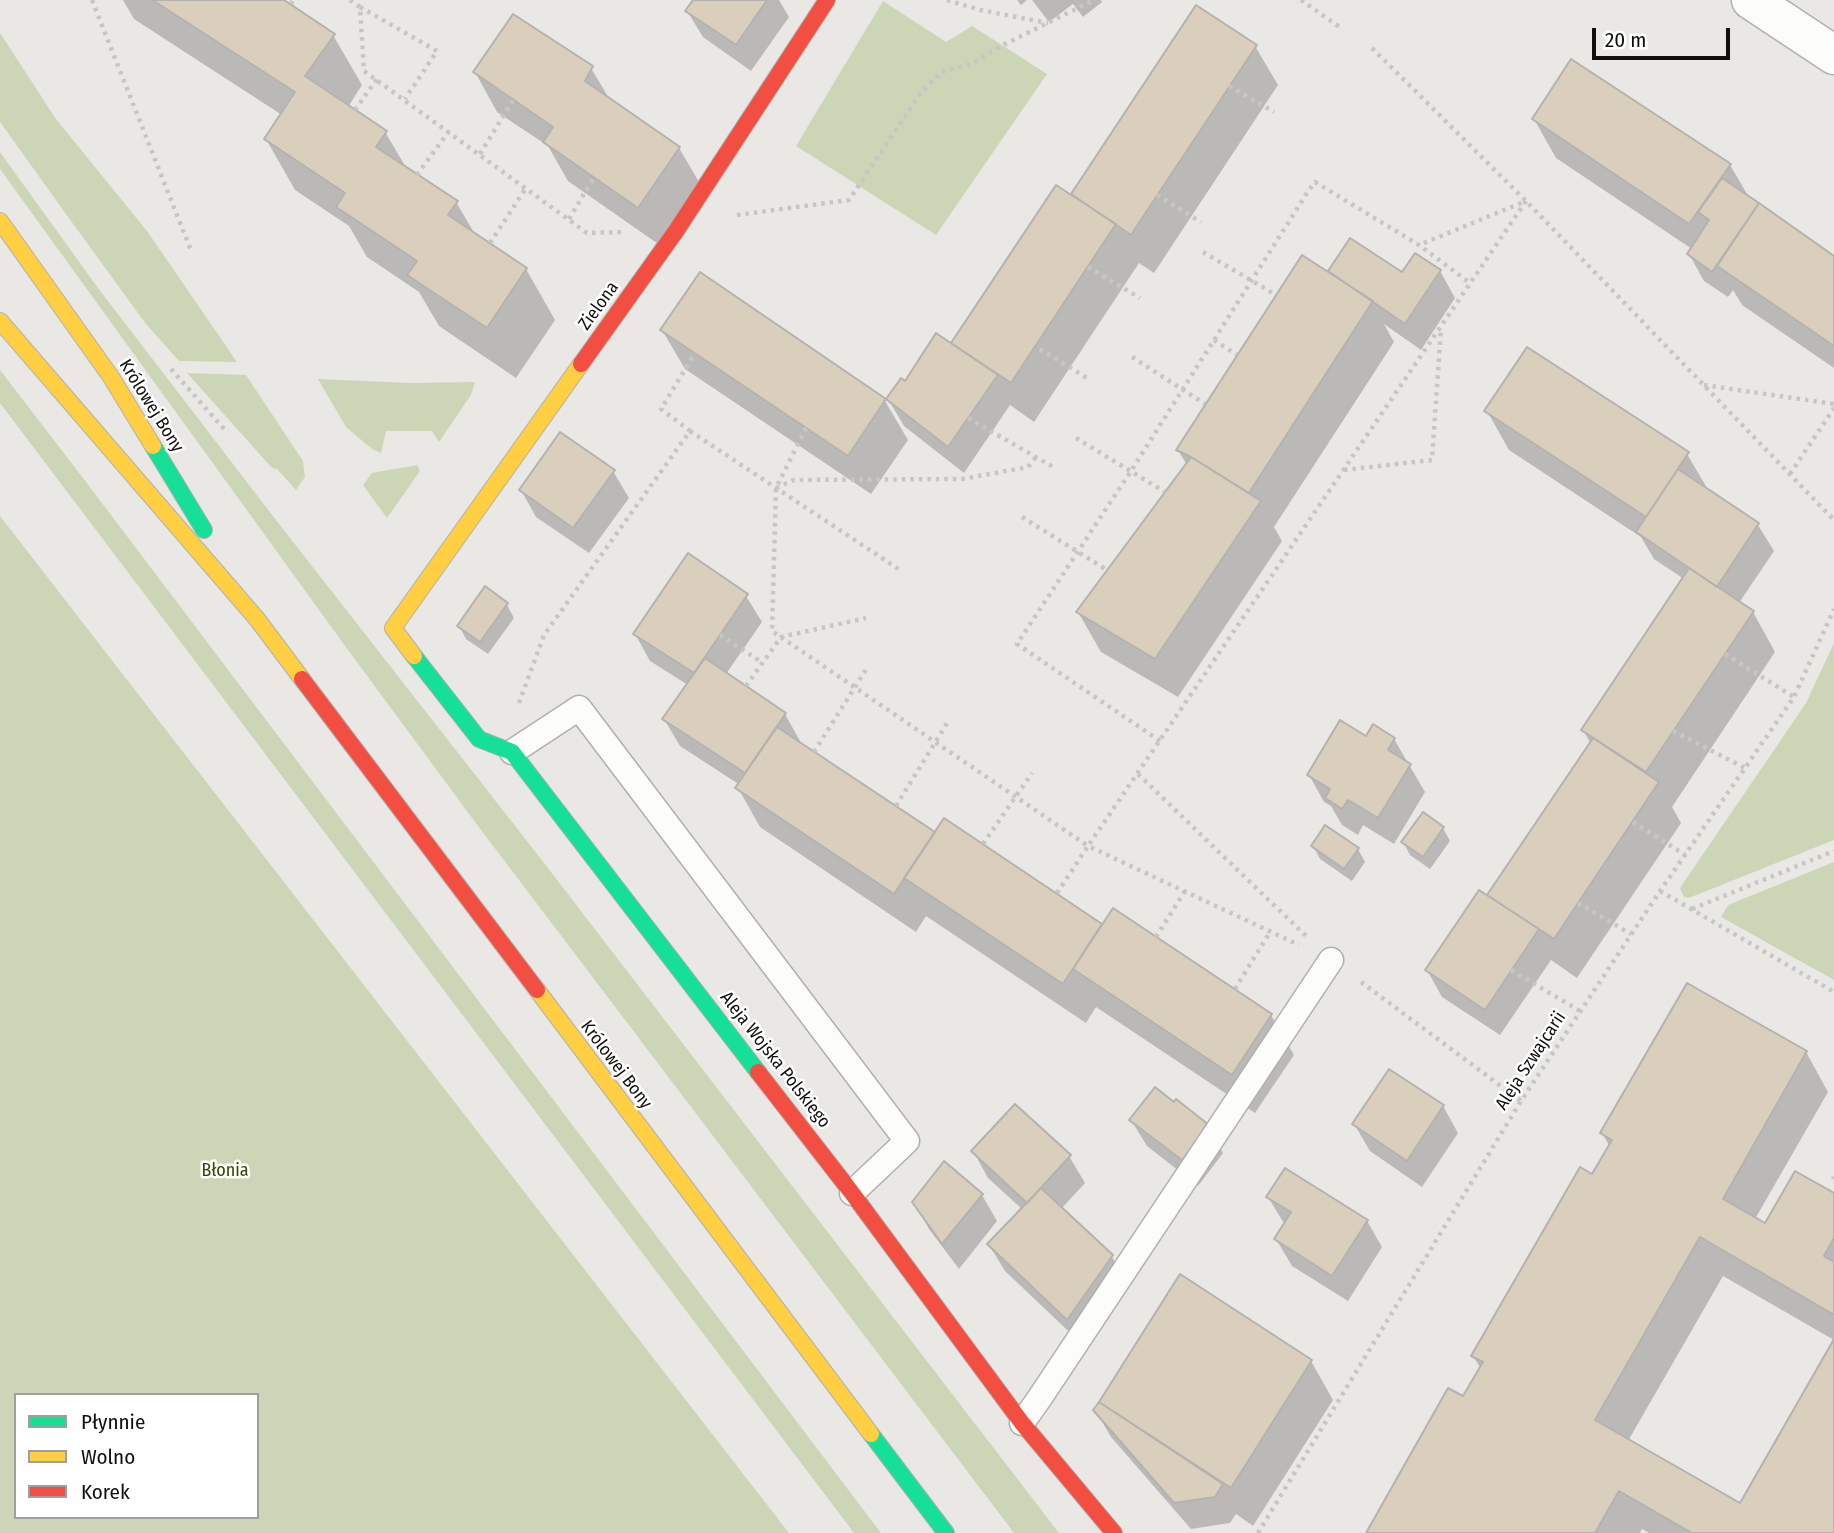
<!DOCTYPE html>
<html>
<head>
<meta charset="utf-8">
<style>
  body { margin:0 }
  #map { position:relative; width:1834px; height:1533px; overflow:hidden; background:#eae8e5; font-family:"Fira Sans Condensed",sans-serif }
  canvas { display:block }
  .legend { position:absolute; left:14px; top:1393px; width:245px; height:126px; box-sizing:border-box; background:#fff; border:2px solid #9f9f9e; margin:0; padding:9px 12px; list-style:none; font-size:21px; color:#100f0d }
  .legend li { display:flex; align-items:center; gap:14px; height:35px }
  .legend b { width:35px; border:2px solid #9f9f9e }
  .scale { position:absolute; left:1592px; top:28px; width:138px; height:32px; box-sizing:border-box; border:4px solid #100f0d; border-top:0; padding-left:9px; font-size:21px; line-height:24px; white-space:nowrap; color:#100f0d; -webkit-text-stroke:5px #fff; paint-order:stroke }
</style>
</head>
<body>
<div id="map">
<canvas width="1834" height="1533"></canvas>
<ul class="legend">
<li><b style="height:9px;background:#16e098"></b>Płynnie</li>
<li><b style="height:9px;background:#ffcf43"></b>Wolno</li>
<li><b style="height:9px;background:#f24e42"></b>Korek</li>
</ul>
<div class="scale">20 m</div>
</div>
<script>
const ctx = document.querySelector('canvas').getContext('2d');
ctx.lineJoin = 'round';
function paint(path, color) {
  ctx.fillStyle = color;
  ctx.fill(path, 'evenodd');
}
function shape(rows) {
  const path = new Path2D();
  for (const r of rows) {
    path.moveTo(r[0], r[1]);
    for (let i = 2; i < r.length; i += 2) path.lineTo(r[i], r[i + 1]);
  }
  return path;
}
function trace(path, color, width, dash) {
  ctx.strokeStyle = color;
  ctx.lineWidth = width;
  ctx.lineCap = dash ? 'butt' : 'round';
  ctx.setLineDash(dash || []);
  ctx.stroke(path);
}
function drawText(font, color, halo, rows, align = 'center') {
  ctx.font = font + ' "Fira Sans Condensed",sans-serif';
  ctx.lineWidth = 5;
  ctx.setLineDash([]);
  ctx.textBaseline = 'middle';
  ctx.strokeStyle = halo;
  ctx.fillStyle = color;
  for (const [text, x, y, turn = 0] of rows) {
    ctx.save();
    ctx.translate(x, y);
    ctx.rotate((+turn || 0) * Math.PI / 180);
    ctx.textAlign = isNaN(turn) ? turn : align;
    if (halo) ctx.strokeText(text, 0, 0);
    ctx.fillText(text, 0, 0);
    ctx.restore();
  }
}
paint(shape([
  [883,1,946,42,972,26,1047,74,936,235,796,146],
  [0,33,56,119,147,231,237,362,179,361,146,324,71,221,0,122],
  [0,152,98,288,276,520,541,859,1059,1533,1014,1533,478,826,348,650,0,169],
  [0,370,83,478,881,1533,854,1533,0,403],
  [187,373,246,375,303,461,305,477,296,490,277,469,272,468],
  [318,379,410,383,475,382,471,395,439,442,432,431,386,431,381,453,372,449,346,427],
  [417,465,420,471,387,518,363,485,372,473],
  [0,516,789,1533,0,1533],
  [16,1395,257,1395,257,1517,16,1517],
  [1834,643,1834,840,1689,898,1684,897,1680,889,1682,885,1806,703],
  [1834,862,1834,980,1721,917,1728,905]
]), '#ccd6b6');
paint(shape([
  [123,0,281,0,333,35,362,85,348,107,385,132,407,169,456,202,476,236,526,269,555,320,516,378,439,326,419,292,367,257,349,226,295,190,266,139,282,115,134,19],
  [695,0,779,0,789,17,751,71,703,37,687,11],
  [1017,0,1027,0,1021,5],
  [1032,0,1101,0,1102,2,1083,17,1073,4,1049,22],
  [1196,8,1255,46,1278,85,1154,273,1139,263,1034,422,1010,405,964,473,904,426,888,399,905,383,956,349,953,343,1071,197],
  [1571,61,1730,165,1750,199,1834,258,1834,368,1742,305,1733,290,1728,297,1704,281,1689,254,1692,249,1556,158,1534,119],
  [591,68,610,100,679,148,702,187,661,246,568,181,548,146,497,112,475,72],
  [1330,271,1403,275,1440,271,1455,298,1421,350,1384,324,1394,342,1274,527,1282,541,1178,697,1101,652,1078,612,1187,465,1178,450,1334,278],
  [700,275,885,401,908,440,871,494,685,369,662,330],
  [1487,411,1687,454,1710,493,1758,525,1774,551,1739,603,1753,612,1775,652,1672,807,1681,823,1577,978,1551,960,1500,1035,1442,997,1427,970,1493,901,1489,895,1591,744,1583,730,1684,579,1654,559,1641,537,1509,450],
  [613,471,629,498,589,553,536,517,521,490],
  [485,589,507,605,514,618,488,654,466,639,459,626],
  [746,596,762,622,726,674,785,714,800,741,798,744,935,834,944,820,1103,926,1271,1015,1294,1055,1255,1113,1096,1007,1086,1023,926,916,916,932,760,827,738,788,740,785,680,746,664,719,688,685,650,661,635,634],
  [1367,738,1394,739,1425,792,1394,844,1363,825,1358,835,1342,825,1331,806,1324,802,1309,775],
  [1443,828,1450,841,1430,869,1410,855,1403,842],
  [1313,846,1358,849,1365,862,1352,881,1320,859],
  [1806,1052,1828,1092,1755,1219,1765,1225,1834,1195,1834,1340,1723,1276,1628,1441,1740,1505,1834,1343,1834,1533,1649,1533,1642,1529,1640,1533,1368,1533,1463,1399,1481,1369,1473,1356,1610,1147,1602,1133],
  [1174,1104,1208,1127,1223,1153,1198,1186,1147,1146,1131,1120],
  [1443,1106,1458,1133,1422,1187,1370,1151,1354,1124],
  [973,1151,1069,1156,1085,1183,1061,1209,1112,1257,1127,1283,1083,1345,1005,1271,989,1245,1023,1210,988,1178],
  [982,1195,997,1221,959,1269,929,1229,914,1202],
  [1268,1197,1367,1221,1382,1247,1348,1301,1292,1266,1276,1239,1285,1225],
  [1181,1276,1311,1361,1333,1400,1253,1526,1236,1514,1230,1523,1191,1529,1111,1437,1095,1410]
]), '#0003');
const building = shape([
  [152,0,284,0,335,34,305,76,387,131,376,147,458,201,448,215,527,268,487,328,407,275,417,261,336,207,345,193,264,139,295,92,152,0],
  [693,0,767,0,736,45,685,11,693,0],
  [1196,5,1257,45,1131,235,1071,194,1196,5],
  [513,14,593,66,585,81,680,147,638,208,543,142,553,127,473,72,513,14],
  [1571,59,1731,164,1689,224,1532,119,1571,59],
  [1722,178,1759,203,1712,272,1687,254,1709,220,1698,212,1722,178],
  [1056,185,1116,224,1011,383,951,343,1056,185],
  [1759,203,1834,256,1834,346,1717,266,1759,203],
  [1350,238,1402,272,1415,253,1441,270,1405,324,1328,271,1350,238],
  [1302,255,1373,301,1249,493,1191,457,1176,450,1302,255],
  [700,272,886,399,848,456,660,330,700,272],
  [936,333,998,375,948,447,886,399,901,378,905,381,936,333],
  [1527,347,1689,452,1646,517,1484,411,1527,347],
  [560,432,615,470,573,528,519,490,560,432],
  [1191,457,1261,501,1155,659,1076,612,1191,457],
  [1678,469,1759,523,1717,587,1636,532,1678,469],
  [688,553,748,594,694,673,633,634,688,553],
  [1689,568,1754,611,1646,772,1581,730,1689,568],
  [485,586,508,603,480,642,457,626,485,586],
  [705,658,786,713,745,773,662,719,705,658],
  [1340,720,1366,736,1373,724,1395,738,1388,750,1411,764,1378,818,1348,800,1342,809,1325,798,1330,789,1307,775,1340,720],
  [777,727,935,832,894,894,735,788,777,727],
  [1593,738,1659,782,1554,939,1487,895,1593,738],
  [1423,812,1444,827,1423,857,1401,842,1423,812],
  [944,818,1102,924,1063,984,904,878,944,818],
  [1325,825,1359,848,1344,869,1311,846,1325,825],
  [1479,890,1539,929,1485,1010,1425,970,1479,890],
  [1113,908,1272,1014,1232,1075,1073,969,1113,908],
  [1687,983,1807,1051,1723,1199,1765,1223,1795,1171,1834,1193,1834,1238,1824,1256,1834,1262,1834,1315,1700,1237,1595,1420,1740,1503,1834,1339,1834,1533,1692,1533,1619,1491,1595,1533,1366,1533,1448,1388,1463,1396,1483,1362,1471,1356,1580,1167,1592,1174,1612,1140,1600,1133,1687,983],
  [1389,1069,1444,1105,1407,1161,1352,1124,1389,1069],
  [1155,1087,1174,1102,1176,1099,1209,1125,1182,1160,1129,1120,1155,1087],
  [1015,1104,1071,1155,1027,1203,971,1151,1015,1104],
  [944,1161,983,1194,942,1244,912,1202,944,1161],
  [1285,1168,1368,1220,1332,1276,1274,1239,1291,1212,1266,1197,1285,1168],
  [1041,1188,1113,1255,1067,1320,987,1244,1041,1188],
  [1180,1274,1312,1360,1231,1488,1099,1402,1180,1274],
  [1099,1402,1223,1484,1215,1497,1174,1503,1093,1410,1099,1402]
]);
paint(building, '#dacebc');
trace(building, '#b3b2af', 2);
const lane = shape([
  [512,752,579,708,907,1141,852,1193],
  [1022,1423,1039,1399,1331,960]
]);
const street = shape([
  [1751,0,1834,55]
]);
const fast = shape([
  [153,446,204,530],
  [414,656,479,739,512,752,758,1072],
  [871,1434,946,1533]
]);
const slow = shape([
  [0,221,111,377,153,446],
  [0,321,257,619,302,679],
  [414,656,393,628,581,364],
  [537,990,871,1434]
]);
const jam = shape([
  [581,364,676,231,827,0],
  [302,679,537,990],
  [758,1072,852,1193,1022,1423,1114,1533]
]);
trace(lane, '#b2b0ae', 27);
trace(street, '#b2b0ae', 41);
trace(fast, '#b2b0ae', 18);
trace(slow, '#b2b0ae', 18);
trace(jam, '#b2b0ae', 18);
trace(shape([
  [92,0,192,253],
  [350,0,360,7,364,71,587,233,623,232],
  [947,0,980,10,1048,23],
  [1301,0,1341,28],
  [291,4,293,0],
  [360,7,437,51,405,99],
  [1372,48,1526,201,1834,520],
  [1229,86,1274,112],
  [355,110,377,79],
  [480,154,513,100],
  [417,175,449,131],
  [1157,195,1201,222],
  [737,215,849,200,920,94,941,72,971,64,1001,46,1094,0],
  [569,219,594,177],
  [490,243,526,188],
  [1203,252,1276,295],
  [1088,267,1140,298],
  [1214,340,1237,355],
  [1040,349,1087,378],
  [1132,357,1205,404],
  [171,369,224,429],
  [1704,385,1834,404],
  [968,418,1055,468],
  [806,428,776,488,772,631,1088,846,1526,201,1419,245],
  [690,431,900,570],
  [1076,438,1165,492],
  [1344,470,1432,460,1441,328],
  [1790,474,1834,408],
  [776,488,794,480,962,479,1028,467,1036,457],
  [1022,517,1107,570],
  [720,635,763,663],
  [1725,654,1794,697],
  [746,686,781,637,866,618],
  [519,703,544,635,690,431,661,409,695,353],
  [1673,731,1745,768],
  [1160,741,1017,644,1131,471,1307,193,1315,182,1419,245,1470,283],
  [814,752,867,668],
  [1138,774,1306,936],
  [896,806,949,720],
  [1633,822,1685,855],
  [983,844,1032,773],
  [1660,891,1834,992],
  [1057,893,1088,846,1299,945],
  [1578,903,1631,934],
  [1692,909,1834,851],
  [1156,937,1185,891],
  [1511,970,1580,1011],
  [1361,982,1521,1101],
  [1235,989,1270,932],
  [1833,1179,1834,1177],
  [1258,1533,1521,1101,1660,891,1794,697,1834,609]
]), '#c6c6c4', 4.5, [3.5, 5]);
trace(lane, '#fcfcfb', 24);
trace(street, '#fcfcfb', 38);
trace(fast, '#16e098', 16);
trace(slow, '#ffcf43', 16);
trace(jam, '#f24e42', 16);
drawText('18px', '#100f0d', '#fff', [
  ["Zielona",599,306,-54],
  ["Królowej Bony",151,406,58],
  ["Aleja Wojska Polskiego",775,1060,52],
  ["Aleja Szwajcarii",1531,1061,-57],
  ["Królowej Bony",616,1065,53]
]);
drawText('18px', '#354600', '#fff', [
  ["Błonia",225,1171]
]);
</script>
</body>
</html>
